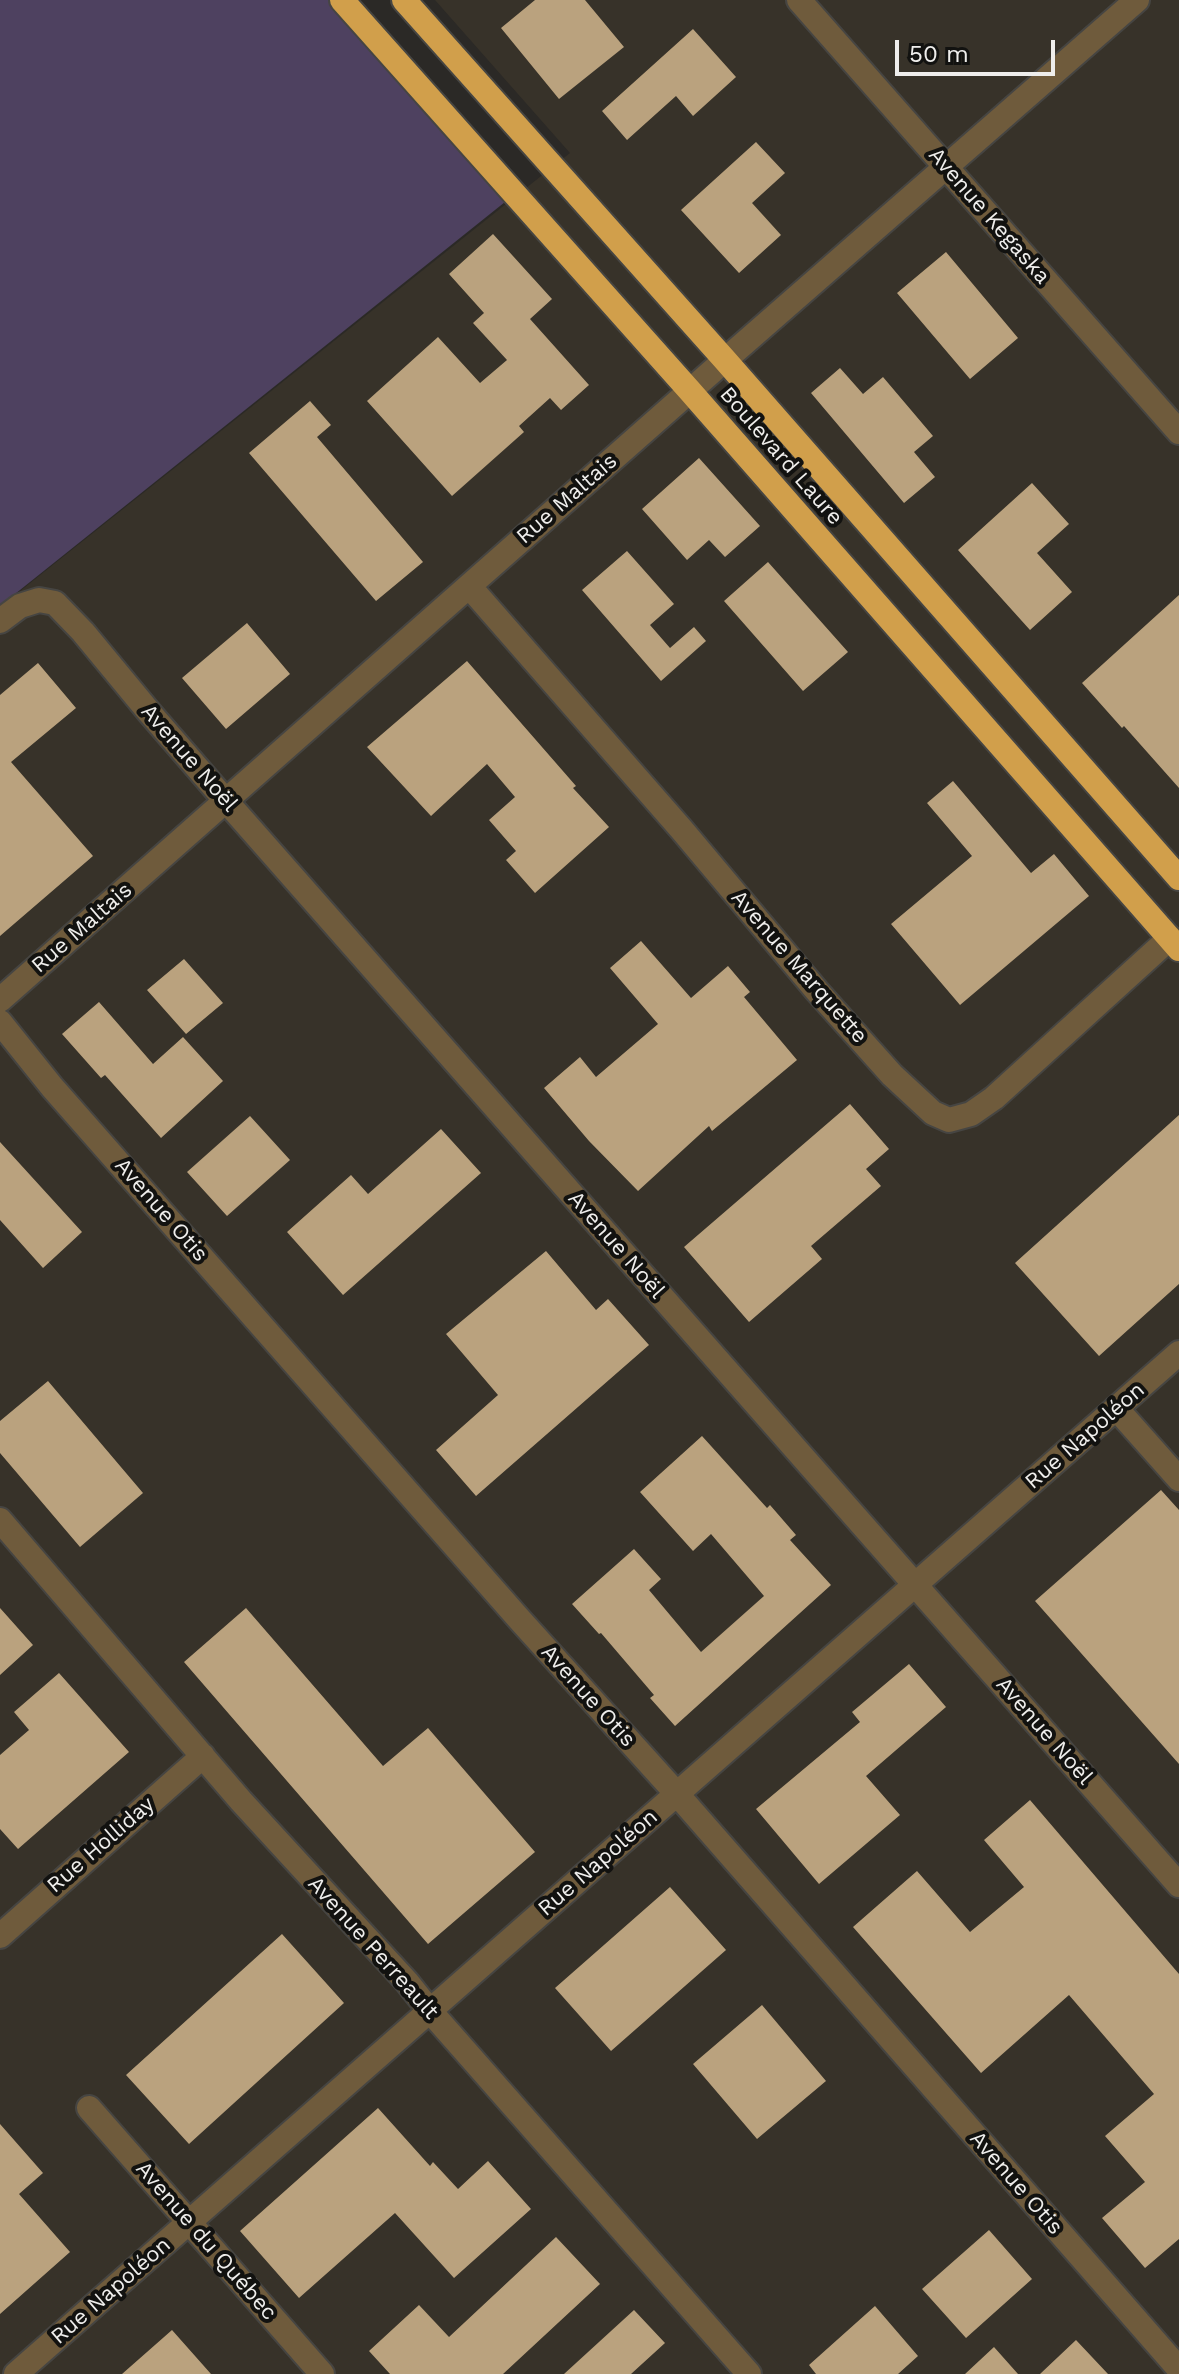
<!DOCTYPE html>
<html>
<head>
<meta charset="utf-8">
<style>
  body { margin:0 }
  #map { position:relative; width:1179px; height:2374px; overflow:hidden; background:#2b2926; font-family:"Work Sans",sans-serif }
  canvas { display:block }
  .scale { position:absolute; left:895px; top:40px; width:160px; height:36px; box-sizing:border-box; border:4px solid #efeeec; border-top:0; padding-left:10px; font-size:24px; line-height:28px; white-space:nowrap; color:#efeeec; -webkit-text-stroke:6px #121210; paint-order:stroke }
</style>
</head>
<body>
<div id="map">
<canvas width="1179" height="2374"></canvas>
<div class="scale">50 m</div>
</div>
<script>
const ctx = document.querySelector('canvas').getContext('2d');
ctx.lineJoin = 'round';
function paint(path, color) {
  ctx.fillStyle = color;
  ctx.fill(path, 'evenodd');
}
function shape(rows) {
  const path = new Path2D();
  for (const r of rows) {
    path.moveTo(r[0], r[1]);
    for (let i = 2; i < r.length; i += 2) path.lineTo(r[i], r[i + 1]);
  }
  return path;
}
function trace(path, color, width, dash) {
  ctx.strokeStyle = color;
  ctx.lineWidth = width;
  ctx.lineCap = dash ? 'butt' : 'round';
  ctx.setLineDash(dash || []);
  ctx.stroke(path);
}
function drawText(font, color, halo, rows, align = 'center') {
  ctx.font = font + ' "Work Sans",sans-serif';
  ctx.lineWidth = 8;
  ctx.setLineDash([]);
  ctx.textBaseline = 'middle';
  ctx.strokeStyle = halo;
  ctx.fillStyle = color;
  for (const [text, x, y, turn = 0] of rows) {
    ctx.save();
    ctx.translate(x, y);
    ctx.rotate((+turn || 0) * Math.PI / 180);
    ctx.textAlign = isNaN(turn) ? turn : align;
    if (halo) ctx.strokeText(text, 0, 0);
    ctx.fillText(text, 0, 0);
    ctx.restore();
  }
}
paint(shape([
  [435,0,1179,0,1179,2374,0,2374,0,607,570,153]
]), '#373229');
paint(shape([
  [0,0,340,0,515,194,0,606]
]), '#4e4160');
paint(shape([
  [535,0,585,0,624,47,559,99,501,28],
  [693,29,736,77,693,116,676,96,627,140,602,111],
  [756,142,785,173,752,203,781,235,739,273,681,210],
  [493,234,552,299,530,319,589,385,561,410,550,398,519,426,524,432,452,496,367,401,438,337,480,383,507,360,473,323,484,313,449,274],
  [946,252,1018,338,970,379,897,293],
  [840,368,863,394,883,377,933,436,914,452,935,477,904,503,811,393],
  [310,401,331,425,317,437,423,562,376,601,249,453],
  [699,458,760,526,725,557,709,540,687,560,642,509],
  [1032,483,1069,524,1037,553,1072,592,1030,630,958,550],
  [627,551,674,604,650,625,670,648,694,627,706,641,661,681,582,590],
  [768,562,848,652,803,691,724,601],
  [1179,595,1179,788,1124,726,1122,728,1082,683],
  [247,623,290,674,226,729,182,678],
  [467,661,576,786,573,788,609,827,535,893,506,860,516,851,489,820,515,797,487,764,431,816,367,747],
  [38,663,76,708,11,762,93,856,0,936,0,695],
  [953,781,1031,873,1054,854,1089,896,960,1005,891,924,972,856,927,803],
  [641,941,691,998,728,966,750,992,744,997,797,1060,712,1131,709,1126,638,1191,589,1141,544,1088,580,1057,596,1077,658,1024,610,968],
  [184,959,223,1003,186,1034,147,990],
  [99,1002,153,1064,183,1037,223,1081,161,1138,105,1075,101,1078,62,1034],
  [850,1104,889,1149,866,1169,881,1186,811,1246,822,1259,749,1322,684,1247],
  [1179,1115,1179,1284,1099,1356,1015,1263],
  [250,1116,290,1160,227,1216,187,1172],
  [441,1129,481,1173,343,1295,287,1232,351,1175,368,1194],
  [0,1142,82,1232,43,1268,0,1220],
  [546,1251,596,1310,608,1299,649,1345,476,1496,436,1450,498,1395,446,1334],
  [48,1381,143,1493,80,1547,0,1453,0,1421],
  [702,1436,767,1508,770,1505,796,1535,790,1540,831,1585,675,1726,650,1698,654,1695,601,1633,599,1634,572,1604,634,1549,661,1579,649,1590,701,1652,764,1596,711,1534,693,1551,640,1492],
  [1161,1490,1179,1510,1179,1764,1035,1601],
  [0,1608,33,1645,0,1675],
  [246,1608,383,1766,428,1728,535,1852,428,1944,184,1662],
  [909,1664,946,1707,866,1776,900,1815,819,1884,756,1809,860,1722,852,1712],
  [59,1673,129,1752,18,1849,0,1829,0,1755,29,1730,14,1712],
  [1030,1800,1179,1974,1179,2239,1145,2268,1102,2218,1145,2182,1105,2136,1154,2094,1069,1995,981,2073,853,1927,917,1871,970,1932,1024,1887,984,1840],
  [670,1887,726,1950,611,2051,555,1988],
  [282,1934,344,2003,189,2144,126,2075],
  [762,2005,826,2081,757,2139,693,2064],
  [378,2108,430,2166,433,2162,458,2189,488,2161,531,2209,454,2278,395,2213,299,2298,240,2231],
  [0,2124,43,2173,19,2194,70,2252,0,2314],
  [989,2230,1032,2279,966,2338,922,2289],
  [556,2237,600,2284,503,2374,390,2374,369,2351,419,2305,449,2337],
  [875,2306,918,2356,898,2374,816,2374,809,2365],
  [634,2310,665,2343,631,2374,564,2374],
  [172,2330,211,2374,122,2374],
  [1076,2340,1108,2374,1040,2374],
  [994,2347,1018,2374,965,2374]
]), '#baa27e');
const minor = shape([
  [799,0,1179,432],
  [469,586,682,830,817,991,892,1075,933,1113,949,1120,971,1114,994,1098,1170,938],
  [0,621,20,606,39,600,55,603,83,632,149,712,226,801,1179,1885],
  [0,1000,725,360,1137,0],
  [0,1022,52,1087,520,1620,677,1794,1179,2369],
  [1116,1408,1179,1479],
  [0,1520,241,1801,407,1982,430,2011,749,2374],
  [0,1936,203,1756],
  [89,2108,322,2374],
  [16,2374,1179,1353]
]);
const highway = shape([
  [342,0,690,391,1179,949],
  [404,0,725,360,1179,878]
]);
trace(minor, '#464542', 28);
trace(highway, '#464542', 28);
trace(minor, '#6f5b3c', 24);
trace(highway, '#d19f4b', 24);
drawText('22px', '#efeeec', '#121210', [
  ["Avenue Kegaska",989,216,49],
  ["Boulevard Laure",781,456,49],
  ["Rue Maltais",567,499,-41],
  ["Avenue Noël",189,758,49],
  ["Rue Maltais",82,928,-41],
  ["Avenue Marquette",799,967,49],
  ["Avenue Otis",161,1210,49],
  ["Avenue Noël",616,1245,49],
  ["Rue Napoléon",1085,1436,-41],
  ["Avenue Otis",588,1696,48],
  ["Avenue Noël",1044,1731,49],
  ["Rue Holliday",101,1845,-41],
  ["Rue Napoléon",598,1863,-41],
  ["Avenue Perreault",373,1948,48],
  ["Avenue Otis",1016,2183,49],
  ["Avenue du Québec",206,2241,49],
  ["Rue Napoléon",111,2291,-41]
]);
</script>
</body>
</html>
